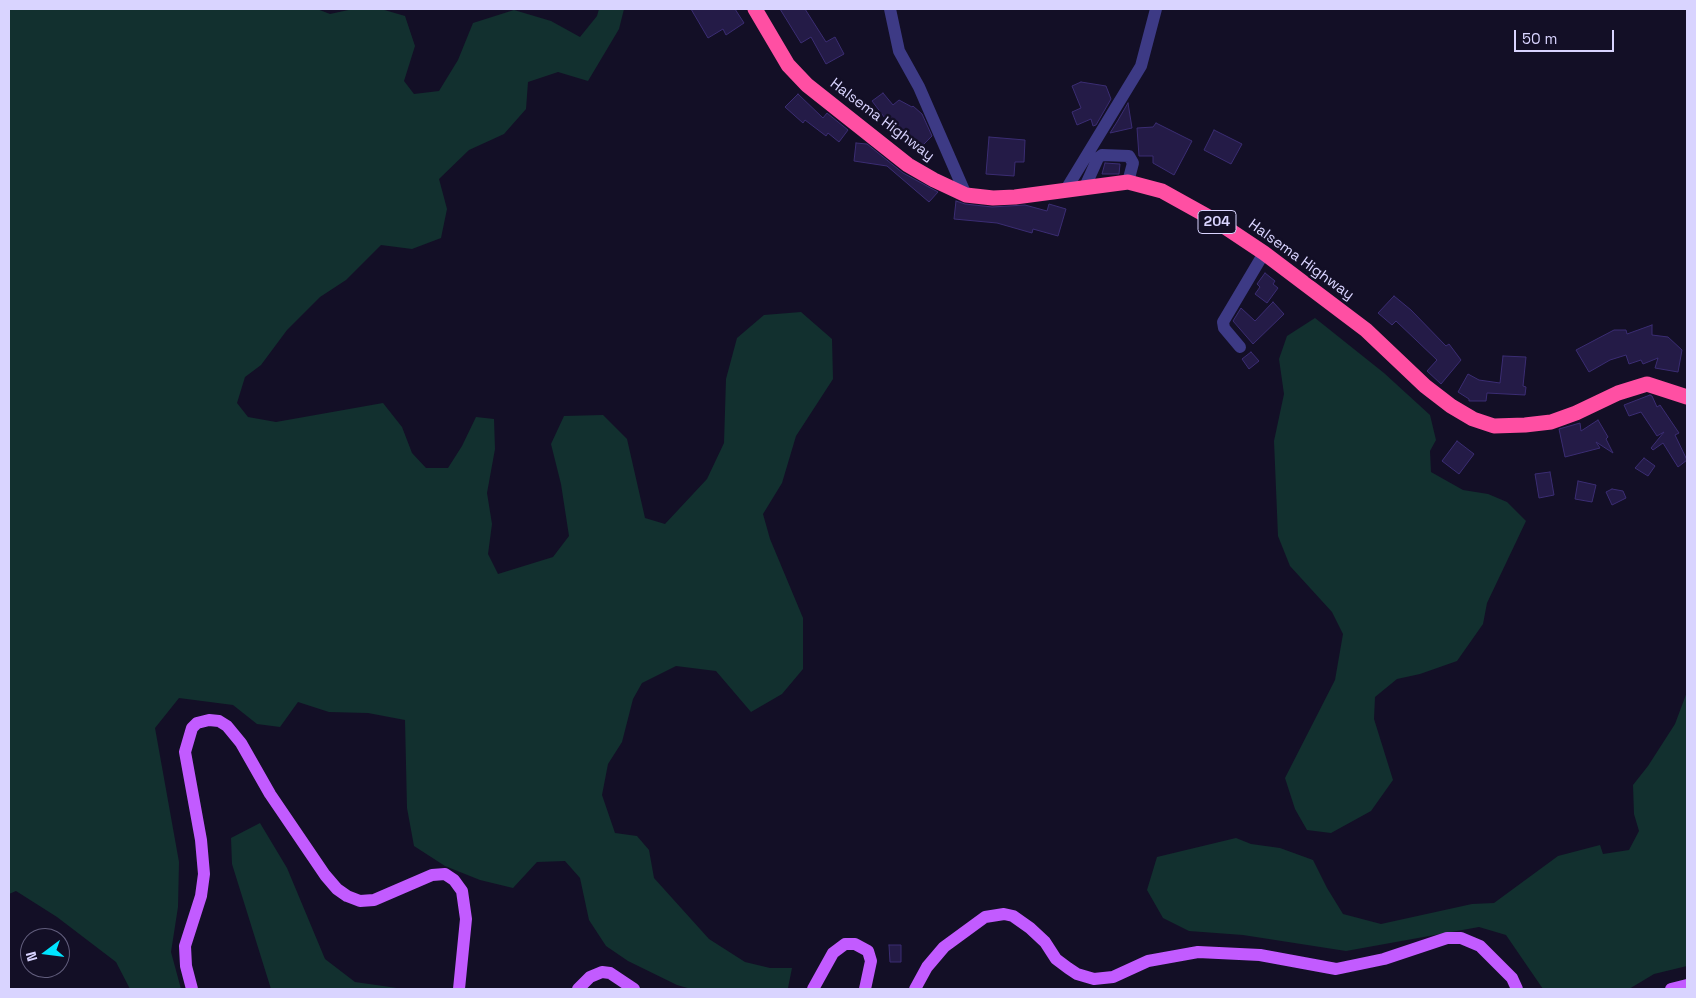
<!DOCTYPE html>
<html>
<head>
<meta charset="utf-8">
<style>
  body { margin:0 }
  #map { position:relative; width:1696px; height:998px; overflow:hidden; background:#130f26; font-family:"Space Grotesk",sans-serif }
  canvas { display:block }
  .frame { position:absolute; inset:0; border:10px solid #d9d4ff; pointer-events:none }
  .north { position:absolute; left:20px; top:928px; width:50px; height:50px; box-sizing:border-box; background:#130f26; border:1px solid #625e7d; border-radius:50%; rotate:255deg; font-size:14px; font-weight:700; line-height:20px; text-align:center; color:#d9d4ff }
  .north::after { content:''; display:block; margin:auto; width:18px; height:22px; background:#00e5ff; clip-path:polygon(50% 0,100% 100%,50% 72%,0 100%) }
  .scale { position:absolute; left:1514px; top:30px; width:100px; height:22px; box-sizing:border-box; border:2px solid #d9d4ff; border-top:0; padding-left:6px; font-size:15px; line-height:18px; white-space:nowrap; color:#d9d4ff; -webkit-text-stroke:4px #130f26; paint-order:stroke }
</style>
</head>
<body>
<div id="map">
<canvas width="1696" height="998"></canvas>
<div class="frame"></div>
<div class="north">N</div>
<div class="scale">50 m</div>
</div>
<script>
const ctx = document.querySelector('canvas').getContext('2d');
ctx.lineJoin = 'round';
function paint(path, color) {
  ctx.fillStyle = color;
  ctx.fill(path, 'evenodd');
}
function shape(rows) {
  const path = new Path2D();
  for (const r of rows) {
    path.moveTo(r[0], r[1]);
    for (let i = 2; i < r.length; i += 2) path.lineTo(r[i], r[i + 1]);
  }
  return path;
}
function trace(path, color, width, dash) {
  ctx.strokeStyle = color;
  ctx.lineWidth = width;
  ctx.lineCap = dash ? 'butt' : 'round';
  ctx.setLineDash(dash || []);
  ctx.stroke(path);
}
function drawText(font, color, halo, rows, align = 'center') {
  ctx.font = font + ' "Space Grotesk",sans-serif';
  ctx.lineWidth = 5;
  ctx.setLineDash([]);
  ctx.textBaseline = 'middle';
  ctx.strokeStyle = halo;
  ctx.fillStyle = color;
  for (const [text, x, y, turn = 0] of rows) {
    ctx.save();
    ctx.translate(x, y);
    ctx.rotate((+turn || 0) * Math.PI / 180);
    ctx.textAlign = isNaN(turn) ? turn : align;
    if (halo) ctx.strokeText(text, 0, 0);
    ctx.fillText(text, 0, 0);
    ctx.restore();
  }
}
paint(shape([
  [9,9,317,9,330,14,353,9,381,9,405,16,415,46,404,81,414,94,439,91,458,60,473,23,514,10,551,21,580,37,597,16,599,9,624,9,619,29,588,81,558,72,528,82,526,109,504,134,469,150,439,179,447,209,441,238,412,249,381,245,346,280,320,297,287,330,261,365,245,377,237,403,248,417,276,422,383,403,402,427,412,453,426,468,448,468,462,446,476,417,494,419,495,449,487,493,492,524,488,554,498,574,553,557,569,536,561,484,551,444,564,416,603,415,627,439,645,518,665,524,707,479,724,443,726,379,737,338,764,315,801,312,832,339,833,379,796,436,782,483,763,514,770,539,803,618,803,669,782,694,751,712,716,671,676,666,642,683,633,699,622,742,608,764,602,795,615,833,637,836,649,850,654,878,709,939,745,962,770,968,792,968,788,988,691,989,677,985,628,961,606,946,589,920,580,878,565,861,537,862,513,888,480,880,445,866,414,846,407,808,405,720,368,713,329,712,298,702,280,727,257,724,233,705,179,698,155,728,179,862,178,907,171,952,181,989,130,989,116,962,57,917,16,891,9,894],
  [1315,318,1384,373,1430,415,1436,440,1430,451,1431,472,1463,490,1488,494,1507,502,1526,521,1487,603,1483,624,1457,661,1420,674,1397,679,1375,697,1374,719,1393,780,1371,811,1331,833,1307,830,1295,809,1285,778,1335,680,1343,634,1332,612,1290,566,1278,536,1274,441,1284,394,1279,359,1287,336],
  [1687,692,1687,966,1654,974,1629,989,1543,989,1506,935,1479,927,1346,951,1243,935,1189,931,1163,918,1147,890,1157,857,1236,838,1251,844,1280,848,1313,860,1327,888,1343,914,1381,924,1472,904,1494,903,1558,856,1600,845,1603,854,1629,850,1639,831,1634,814,1633,785,1648,766,1675,724],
  [260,823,287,868,325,959,355,982,404,989,271,989,232,864,231,838]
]), '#12302f');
const building = shape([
  [691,9,735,9,744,23,726,35,723,29,708,38,691,9],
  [780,9,805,9,826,42,835,37,844,54,826,64,811,37,801,43,780,9],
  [1081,82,1106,86,1111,99,1096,125,1093,126,1091,119,1077,125,1072,112,1081,108,1072,86,1081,82],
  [883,93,893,105,899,100,912,107,913,106,922,114,932,136,921,147,910,136,907,139,888,122,872,101,883,93],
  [798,94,823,118,827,113,848,130,839,142,828,133,826,136,805,120,803,123,785,107,798,94],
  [1128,103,1132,128,1110,133,1117,122,1128,103],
  [1156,123,1192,141,1174,175,1153,163,1153,156,1139,156,1137,128,1153,127,1156,123],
  [1214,130,1242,144,1231,164,1204,150,1214,130],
  [989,137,1025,140,1024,162,1015,162,1014,176,986,174,989,137],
  [856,143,867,144,903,173,938,192,929,202,887,166,854,161,856,143],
  [1105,163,1120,164,1119,174,1102,174,1105,163],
  [956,201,965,204,992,207,1025,205,1047,211,1049,204,1066,209,1058,236,1033,229,1032,233,997,223,954,219,956,201],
  [1265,273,1275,281,1273,284,1278,288,1267,303,1255,294,1260,287,1257,284,1265,273],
  [1394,296,1411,310,1446,346,1449,344,1461,360,1441,384,1427,371,1437,360,1396,321,1392,325,1378,313,1394,296],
  [1273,302,1284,314,1253,344,1233,321,1241,308,1255,321,1273,302],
  [1652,325,1652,335,1668,337,1682,350,1678,372,1655,368,1658,358,1643,364,1641,360,1629,364,1626,355,1610,360,1589,372,1576,350,1614,330,1626,330,1627,334,1652,325],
  [1251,352,1259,361,1249,369,1242,359,1251,352],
  [1503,356,1526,357,1523,386,1526,387,1525,395,1487,393,1486,401,1469,401,1469,399,1458,392,1468,374,1479,380,1500,383,1503,356],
  [1650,395,1652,396,1657,407,1660,405,1679,433,1675,435,1687,460,1678,467,1663,443,1653,450,1651,448,1664,432,1657,436,1641,412,1629,416,1624,405,1650,395],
  [1598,420,1608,437,1606,439,1613,453,1596,442,1600,448,1565,457,1559,429,1580,423,1581,431,1598,420],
  [1457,441,1474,454,1459,474,1442,461,1457,441],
  [1644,458,1655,466,1648,476,1635,468,1644,458],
  [1550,472,1554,495,1539,498,1535,474,1550,472],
  [1578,481,1596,485,1592,502,1575,499,1578,481],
  [1612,489,1623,491,1626,498,1612,505,1606,492,1612,489],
  [889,945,901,945,901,962,890,962,889,945]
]);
paint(building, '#241b47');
trace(building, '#3b2d73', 1);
trace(shape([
  [890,9,899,51,919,87,966,195],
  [1084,189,1098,158,1102,155,1129,156,1133,163,1128,182],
  [1065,191,1141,66,1156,9],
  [1240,347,1224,328,1223,322,1264,253]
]), '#3d3a85', 12);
trace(shape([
  [192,989,186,966,185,946,201,896,204,874,201,840,185,752,192,728,197,723,209,720,219,721,227,726,241,743,270,794,325,875,337,889,347,896,360,901,374,900,432,875,445,874,454,880,462,891,466,919,459,989],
  [578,989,590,977,602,972,610,973,634,989],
  [813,989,833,953,845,944,855,944,868,951,871,961,865,989],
  [915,989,927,967,944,947,985,917,1004,914,1013,916,1030,928,1045,942,1056,959,1068,968,1077,974,1094,979,1113,977,1148,961,1198,952,1260,955,1336,969,1384,959,1447,938,1461,938,1480,946,1512,978,1517,989],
  [1671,989,1687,985]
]), '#c25bff', 12);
trace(shape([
  [755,9,788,65,807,85,908,165,934,180,966,195,993,198,1015,197,1128,182,1162,191,1216,221,1264,253,1366,330,1425,386,1451,406,1473,419,1494,426,1525,425,1551,422,1576,413,1618,393,1647,384,1687,397]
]), '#ff4fa3', 15);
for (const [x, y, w] of [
  [1217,222,38]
]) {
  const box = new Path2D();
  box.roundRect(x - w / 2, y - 11.5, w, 23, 4);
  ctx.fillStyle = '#130f26';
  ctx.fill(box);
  trace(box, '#d9d4ff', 1);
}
drawText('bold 14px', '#d9d4ff', null, [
  ["204",1217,222]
]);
drawText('15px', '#d9d4ff', '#130f26', [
  ["Halsema Highway",882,120,37],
  ["Halsema Highway",1301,260,36]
]);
</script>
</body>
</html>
